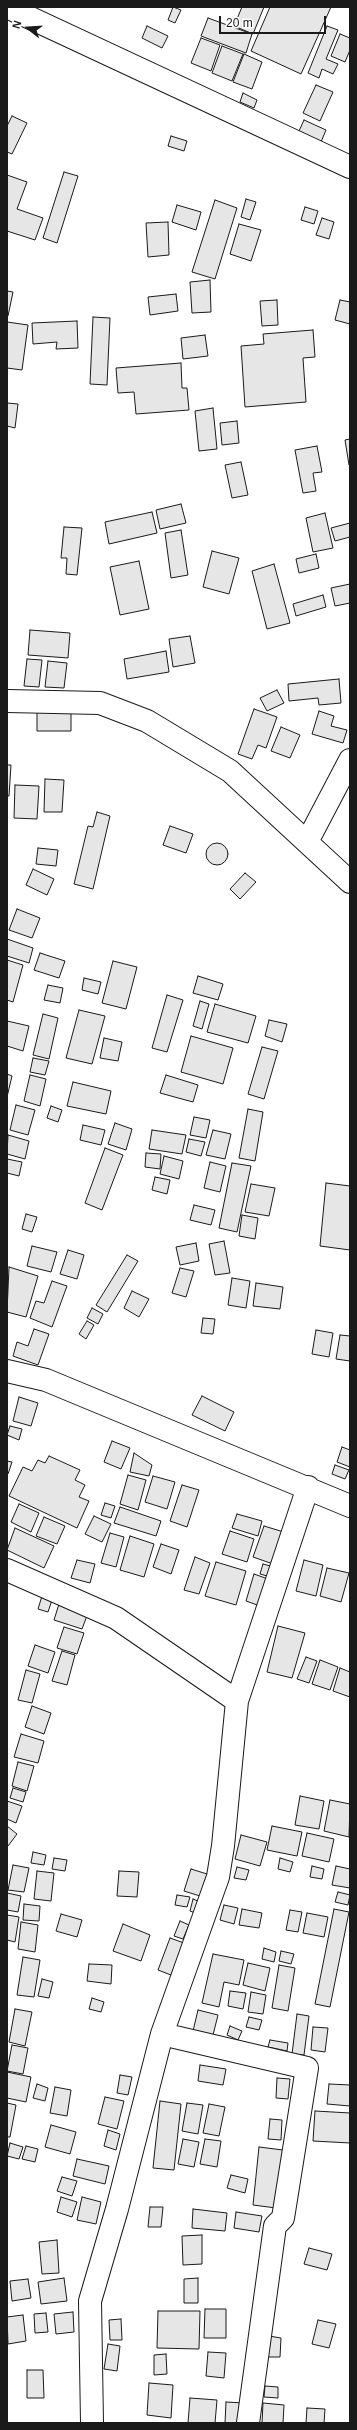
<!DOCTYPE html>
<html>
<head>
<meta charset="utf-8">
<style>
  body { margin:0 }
  #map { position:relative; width:357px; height:2430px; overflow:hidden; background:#fff; font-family:Arial,sans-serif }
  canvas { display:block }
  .frame { position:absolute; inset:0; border:8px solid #1a1a1a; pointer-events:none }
  .north { position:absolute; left:8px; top:8px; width:40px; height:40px; -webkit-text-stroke:3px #fff; paint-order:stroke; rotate:287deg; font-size:11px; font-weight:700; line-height:16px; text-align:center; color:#1a1a1a }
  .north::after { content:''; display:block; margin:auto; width:14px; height:18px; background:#1a1a1a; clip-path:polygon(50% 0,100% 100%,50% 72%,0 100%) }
  .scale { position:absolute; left:219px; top:16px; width:107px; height:18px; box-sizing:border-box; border:2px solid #1a1a1a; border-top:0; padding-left:5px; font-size:12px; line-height:14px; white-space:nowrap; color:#1a1a1a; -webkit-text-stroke:3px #fff; paint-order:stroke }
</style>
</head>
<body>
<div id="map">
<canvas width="357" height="2430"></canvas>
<div class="frame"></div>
<div class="north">N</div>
<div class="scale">20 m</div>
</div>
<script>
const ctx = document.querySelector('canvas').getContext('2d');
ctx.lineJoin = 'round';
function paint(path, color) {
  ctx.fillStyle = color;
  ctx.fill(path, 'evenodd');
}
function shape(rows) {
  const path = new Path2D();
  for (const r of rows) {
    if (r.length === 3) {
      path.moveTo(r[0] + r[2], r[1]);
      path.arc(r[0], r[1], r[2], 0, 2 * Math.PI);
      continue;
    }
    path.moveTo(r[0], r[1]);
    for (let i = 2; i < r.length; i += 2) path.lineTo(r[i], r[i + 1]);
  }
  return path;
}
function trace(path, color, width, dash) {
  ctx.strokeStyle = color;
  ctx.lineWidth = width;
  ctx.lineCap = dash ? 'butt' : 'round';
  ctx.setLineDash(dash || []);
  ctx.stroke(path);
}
const building = shape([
  [173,7,181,10,175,23,168,20,173,7],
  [242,7,264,7,253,34,234,26,242,7],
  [270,7,331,7,301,74,251,51,270,7],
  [208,18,252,34,246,53,201,36,208,18],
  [147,26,168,36,162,48,142,38,147,26],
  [327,26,338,30,326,59,338,64,333,74,322,69,319,78,308,73,327,26],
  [340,34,350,38,350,50,345,62,331,56,340,34],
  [201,38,220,45,211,71,191,63,201,38],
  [222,46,243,54,232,81,212,73,222,46],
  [244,54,262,62,252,89,233,82,244,54],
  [316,85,333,92,320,121,303,113,316,85],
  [243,93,257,100,254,108,240,102,243,93],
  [12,116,27,123,12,154,7,152,7,126,12,116],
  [304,120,326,130,321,142,299,131,304,120],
  [171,136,187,141,184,151,168,146,171,136],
  [64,172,78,176,57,243,43,238,64,172],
  [7,175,27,182,17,209,43,218,35,240,7,231,7,175],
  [246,199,256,202,250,220,241,217,246,199],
  [215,200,237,208,215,279,192,272,215,200],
  [177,205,201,212,196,230,172,222,177,205],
  [305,207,318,211,314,224,301,220,305,207],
  [322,218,334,222,329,239,316,235,322,218],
  [168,222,169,255,148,257,146,223,168,222],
  [239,224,261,230,251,261,230,254,239,224],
  [210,280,211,312,192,313,190,282,210,280],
  [7,291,13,292,8,316,7,316,7,291],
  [176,294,178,311,150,315,148,297,176,294],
  [277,300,278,325,262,326,260,301,277,300],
  [340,300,350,302,350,324,335,320,340,300],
  [93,317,110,318,107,385,90,384,93,317],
  [77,321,78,348,56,349,57,342,33,344,32,323,77,321],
  [7,322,28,325,22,370,7,368,7,322],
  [313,330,315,357,303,358,306,402,245,407,241,346,264,344,263,334,313,330],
  [205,335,208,356,183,359,181,338,205,335],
  [181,363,182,388,187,388,189,410,136,414,134,392,118,393,116,368,181,363],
  [7,403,18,404,15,428,7,426,7,403],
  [213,408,217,449,199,451,195,411,213,408],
  [237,421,239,443,222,445,220,423,237,421],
  [350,439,350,464,349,465,345,440,350,439],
  [317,446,322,472,313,473,316,491,303,493,295,450,317,446],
  [241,462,248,495,232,498,225,465,241,462],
  [181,504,186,523,160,529,156,510,181,504],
  [152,512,157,533,109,544,105,522,152,512],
  [325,513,333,548,313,552,306,518,325,513],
  [350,523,350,537,335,541,331,528,350,523],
  [64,527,82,528,77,575,66,574,67,558,61,558,64,527],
  [181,530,188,575,171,578,165,533,181,530],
  [212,551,239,558,229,594,203,587,212,551],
  [316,554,319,568,299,573,296,559,316,554],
  [139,561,149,609,120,615,110,567,139,561],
  [274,564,290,623,267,629,252,571,274,564],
  [350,584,350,603,335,606,331,588,350,584],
  [323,595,326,607,296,616,293,604,323,595],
  [30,630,70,633,68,658,28,655,30,630],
  [190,636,195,663,173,667,169,639,190,636],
  [166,651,169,672,127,679,124,659,166,651],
  [27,659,42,660,39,687,24,686,27,659],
  [48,661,67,663,64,688,45,687,48,661],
  [339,679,341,703,319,705,318,698,289,701,288,684,339,679],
  [277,690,284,703,267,711,260,698,277,690],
  [254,709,277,717,266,748,258,745,252,759,238,754,254,709],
  [319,711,334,716,331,726,347,730,343,743,312,734,319,711],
  [37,712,71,712,71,731,37,731,37,712],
  [281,727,300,735,290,758,271,751,281,727],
  [7,765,11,765,9,796,7,796,7,765],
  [45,779,64,780,62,812,44,812,45,779],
  [15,785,39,786,37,819,14,818,15,785],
  [97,812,110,816,93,889,74,884,88,826,93,827,97,812],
  [170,826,193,834,186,853,163,845,170,826],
  [217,854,11],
  [38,848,58,850,56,866,36,864,38,848],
  [33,869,54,879,47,895,26,885,33,869],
  [245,873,256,882,240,899,230,889,245,873],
  [17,909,40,918,32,938,9,930,17,909],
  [7,939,33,948,29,963,7,956,7,939],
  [40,953,65,961,59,978,34,970,40,953],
  [7,960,23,965,13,1002,7,1000,7,960],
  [113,961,137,967,126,1009,102,1003,113,961],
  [198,976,223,984,218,1000,193,993,198,976],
  [84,978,101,982,98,994,82,990,84,978],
  [48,985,63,988,60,1003,44,1000,48,985],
  [167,995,183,1000,167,1052,152,1048,167,995],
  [200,1001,209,1004,202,1029,193,1026,200,1001],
  [215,1004,256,1016,248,1043,207,1032,215,1004],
  [79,1010,105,1016,92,1064,66,1058,79,1010],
  [43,1014,58,1018,49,1059,33,1055,43,1014],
  [269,1020,287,1024,282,1042,265,1036,269,1020],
  [7,1021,29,1026,23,1051,7,1046,7,1021],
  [191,1036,233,1048,223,1084,181,1072,191,1036],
  [104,1038,122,1042,118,1061,100,1058,104,1038],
  [262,1047,278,1051,264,1099,248,1094,262,1047],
  [33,1058,49,1061,45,1075,30,1072,33,1058],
  [7,1074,12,1076,7,1097,7,1074],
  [30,1075,46,1079,40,1106,24,1101,30,1075],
  [166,1075,198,1085,193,1102,160,1093,166,1075],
  [73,1082,111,1091,106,1114,67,1106,73,1082],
  [16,1105,35,1110,28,1135,10,1130,16,1105],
  [51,1106,62,1110,58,1122,47,1118,51,1106],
  [248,1109,263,1112,255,1161,239,1158,248,1109],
  [194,1117,210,1120,206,1138,190,1135,194,1117],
  [115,1123,132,1129,126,1150,108,1144,115,1123],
  [83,1125,105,1130,101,1145,80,1140,83,1125],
  [152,1130,186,1135,182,1154,149,1149,152,1130],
  [213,1130,231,1134,225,1159,206,1155,213,1130],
  [8,1135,29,1141,25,1159,7,1154,8,1135],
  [189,1139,205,1142,201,1156,186,1152,189,1139],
  [105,1148,123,1155,102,1210,85,1203,105,1148],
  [146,1153,161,1154,160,1169,145,1167,146,1153],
  [164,1156,183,1161,179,1179,160,1174,164,1156],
  [7,1159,22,1162,19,1176,7,1173,7,1159],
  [210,1162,226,1166,220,1192,204,1188,210,1162],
  [232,1163,251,1166,237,1232,219,1228,232,1163],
  [155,1177,170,1180,167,1194,152,1190,155,1177],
  [326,1183,350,1186,350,1250,320,1246,326,1183],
  [251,1184,275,1188,269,1216,245,1212,251,1184],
  [194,1205,215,1210,211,1225,190,1220,194,1205],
  [26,1214,37,1217,32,1232,22,1229,26,1214],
  [242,1215,258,1218,255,1239,239,1236,242,1215],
  [224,1241,230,1273,215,1275,209,1244,224,1241],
  [196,1243,199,1261,180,1265,176,1247,196,1243],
  [32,1246,57,1252,51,1272,27,1266,32,1246],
  [68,1250,84,1255,77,1279,60,1274,68,1250],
  [127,1255,138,1261,107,1312,96,1305,127,1255],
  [9,1267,38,1276,26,1317,7,1312,9,1267],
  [180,1268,194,1271,186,1297,172,1293,180,1268],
  [232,1278,250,1281,246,1308,228,1305,232,1278],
  [52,1281,67,1286,52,1327,30,1318,36,1301,44,1303,52,1281],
  [256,1283,283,1287,280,1309,253,1306,256,1283],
  [132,1291,149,1299,139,1317,124,1308,132,1291],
  [92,1308,103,1314,98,1324,87,1318,92,1308],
  [203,1318,215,1319,213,1334,201,1333,203,1318],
  [87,1321,94,1325,86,1339,79,1334,87,1321],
  [34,1329,49,1334,38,1365,13,1356,17,1342,28,1346,34,1329],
  [316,1330,333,1333,329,1357,312,1354,316,1330],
  [340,1335,350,1336,350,1361,336,1359,340,1335],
  [202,1396,234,1412,225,1431,192,1415,202,1396],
  [19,1397,38,1403,31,1426,13,1421,19,1397],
  [10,1426,22,1429,19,1440,7,1435,10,1426],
  [112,1441,130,1448,121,1469,104,1462,112,1441],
  [342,1447,350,1450,350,1467,337,1462,342,1447],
  [134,1453,152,1465,149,1476,130,1472,134,1453],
  [49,1456,80,1470,75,1480,85,1485,79,1497,89,1501,77,1528,9,1496,23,1467,32,1471,38,1460,45,1463,49,1456],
  [7,1461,12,1462,8,1474,7,1474,7,1461],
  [335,1465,349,1470,345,1479,332,1474,335,1465],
  [128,1475,146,1480,138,1510,120,1504,128,1475],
  [153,1476,175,1482,167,1509,145,1502,153,1476],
  [182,1485,199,1490,187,1527,170,1521,182,1485],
  [105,1503,115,1506,111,1518,101,1515,105,1503],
  [19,1504,39,1513,31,1532,11,1522,19,1504],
  [120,1507,161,1521,156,1536,114,1523,120,1507],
  [237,1514,262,1521,258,1536,232,1528,237,1514],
  [94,1516,111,1524,102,1542,85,1534,94,1516],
  [44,1517,65,1526,57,1544,36,1536,44,1517],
  [264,1526,287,1533,276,1565,253,1557,264,1526],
  [15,1528,54,1546,44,1568,7,1550,15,1528],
  [230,1531,254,1539,247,1562,222,1554,230,1531],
  [110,1533,124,1537,116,1567,101,1563,110,1533],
  [130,1536,154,1544,144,1577,120,1570,130,1536],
  [161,1544,179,1550,171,1574,153,1567,161,1544],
  [195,1557,210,1563,199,1594,184,1590,195,1557],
  [77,1560,95,1564,90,1583,71,1578,77,1560],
  [304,1560,323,1565,316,1596,296,1591,304,1560],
  [216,1562,246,1571,236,1605,205,1596,216,1562],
  [263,1564,274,1567,271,1577,260,1574,263,1564],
  [327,1568,349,1573,341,1602,320,1596,327,1568],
  [254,1574,268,1579,260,1606,246,1601,254,1574],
  [42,1596,52,1600,48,1612,38,1609,42,1596],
  [59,1604,88,1613,82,1629,54,1620,59,1604],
  [278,1626,305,1633,292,1678,267,1672,278,1626],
  [64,1627,84,1633,77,1654,57,1648,64,1627],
  [35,1645,55,1652,48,1673,28,1666,35,1645],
  [62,1651,75,1655,67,1685,52,1681,62,1651],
  [306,1657,317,1661,309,1683,297,1679,306,1657],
  [320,1660,338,1667,330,1690,312,1684,320,1660],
  [340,1668,350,1672,350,1697,333,1691,340,1668],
  [26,1670,40,1674,32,1703,18,1700,26,1670],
  [32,1706,51,1713,44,1734,25,1727,32,1706],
  [21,1734,44,1741,38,1763,14,1757,21,1734],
  [18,1762,34,1766,27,1791,12,1786,18,1762],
  [13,1788,26,1792,23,1802,10,1798,13,1788],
  [300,1796,324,1801,319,1829,295,1825,300,1796],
  [330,1800,350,1804,349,1837,324,1831,330,1800],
  [7,1801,22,1806,16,1823,7,1819,7,1801],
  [7,1826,17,1834,8,1846,7,1845,7,1826],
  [272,1826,302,1832,297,1856,267,1850,272,1826],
  [307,1833,334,1839,329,1862,302,1856,307,1833],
  [241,1835,267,1842,260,1866,235,1859,241,1835],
  [33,1852,46,1855,44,1865,31,1863,33,1852],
  [54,1858,67,1860,65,1871,52,1869,54,1858],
  [280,1858,293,1862,290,1872,278,1869,280,1858],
  [13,1865,29,1868,24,1892,8,1890,13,1865],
  [312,1866,324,1869,322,1879,310,1877,312,1866],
  [336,1866,350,1869,350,1888,332,1885,336,1866],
  [237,1867,249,1870,246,1880,234,1878,237,1867],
  [191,1869,207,1874,200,1896,184,1891,191,1869],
  [37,1871,54,1873,51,1901,34,1899,37,1871],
  [119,1871,139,1872,137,1897,117,1896,119,1871],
  [338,1892,350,1895,348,1905,335,1902,338,1892],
  [7,1893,21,1896,18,1912,7,1910,7,1893],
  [177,1895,190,1897,187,1907,175,1905,177,1895],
  [193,1899,198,1901,195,1913,190,1911,193,1899],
  [24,1904,40,1906,39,1921,23,1920,24,1904],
  [224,1905,238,1908,234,1924,220,1920,224,1905],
  [242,1909,262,1913,259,1928,239,1925,242,1909],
  [334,1909,349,1912,330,2007,315,2004,334,1909],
  [290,1910,302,1912,298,1932,286,1930,290,1910],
  [307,1913,328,1917,324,1937,303,1933,307,1913],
  [61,1914,82,1920,77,1937,56,1931,61,1914],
  [7,1915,19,1917,15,1942,7,1940,7,1915],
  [180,1921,189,1925,183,1939,174,1936,180,1921],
  [21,1922,38,1925,35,1952,18,1949,21,1922],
  [123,1924,150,1935,141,1961,113,1951,123,1924],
  [170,1938,184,1943,171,1975,158,1970,170,1938],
  [264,1948,276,1952,274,1962,262,1959,264,1948],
  [281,1951,294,1954,291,1964,279,1961,281,1951],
  [213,1954,244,1960,239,1985,224,1982,219,2007,202,2003,213,1954],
  [23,1957,40,1960,34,1997,17,1995,23,1957],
  [248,1963,270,1968,265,1991,243,1985,248,1963],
  [89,1964,112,1965,111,1984,87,1981,89,1964],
  [279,1965,295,1968,288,2011,272,2008,279,1965],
  [42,1979,53,1982,49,1998,38,1996,42,1979],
  [230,1991,246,1993,243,2009,228,2006,230,1991],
  [251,1992,266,1995,263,2014,248,2012,251,1992],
  [92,1998,104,2002,101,2012,89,2009,92,1998],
  [15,2009,32,2012,25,2046,9,2042,15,2009],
  [198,2010,218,2015,213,2035,193,2031,198,2010],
  [297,2014,309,2016,304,2055,292,2054,297,2014],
  [249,2017,262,2020,259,2030,246,2027,249,2017],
  [230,2026,242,2031,238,2040,227,2035,230,2026],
  [313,2027,328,2028,325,2052,311,2050,313,2027],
  [270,2040,288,2043,287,2051,268,2047,270,2040],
  [12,2045,28,2048,23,2074,7,2071,12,2045],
  [200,2065,226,2069,223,2085,198,2081,200,2065],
  [7,2072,31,2077,26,2102,7,2098,7,2072],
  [120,2075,132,2077,128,2095,117,2093,120,2075],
  [277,2078,290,2079,288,2099,276,2098,277,2078],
  [37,2084,48,2088,45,2101,33,2098,37,2084],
  [329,2084,350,2085,350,2106,327,2104,329,2084],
  [55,2087,71,2090,67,2116,50,2113,55,2087],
  [105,2097,124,2101,117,2129,98,2124,105,2097],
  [160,2101,181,2104,174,2170,153,2168,160,2101],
  [7,2103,16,2105,10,2137,7,2137,7,2103],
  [187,2103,203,2105,198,2134,182,2131,187,2103],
  [209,2104,225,2107,219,2136,203,2133,209,2104],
  [315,2111,350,2113,350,2143,313,2141,315,2111],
  [270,2119,282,2120,281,2140,268,2139,270,2119],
  [51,2125,76,2132,70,2154,45,2147,51,2125],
  [108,2130,120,2134,116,2150,104,2146,108,2130],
  [183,2139,199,2142,194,2167,178,2164,183,2139],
  [205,2139,221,2141,217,2167,200,2164,205,2139],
  [10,2143,23,2147,19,2159,7,2156,10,2143],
  [26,2146,38,2149,35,2162,22,2159,26,2146],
  [259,2147,283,2150,276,2208,253,2205,259,2147],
  [77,2159,109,2166,105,2184,73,2176,77,2159],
  [231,2175,248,2179,245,2193,227,2188,231,2175],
  [62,2177,77,2181,72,2196,57,2191,62,2177],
  [61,2197,77,2202,72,2217,57,2212,61,2197],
  [82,2197,101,2202,96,2224,77,2220,82,2197],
  [150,2207,163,2207,161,2227,148,2227,150,2207],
  [193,2209,227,2213,225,2231,192,2228,193,2209],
  [236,2212,262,2216,259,2232,234,2228,236,2212],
  [202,2235,202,2264,183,2265,182,2236,202,2235],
  [57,2240,59,2273,42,2274,39,2242,57,2240],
  [309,2248,332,2254,327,2270,304,2264,309,2248],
  [64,2278,67,2301,41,2304,38,2282,64,2278],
  [198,2278,198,2303,184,2303,184,2279,198,2278],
  [28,2279,31,2298,12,2301,10,2281,28,2279],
  [205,2309,226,2309,226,2338,204,2338,205,2309],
  [158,2311,200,2311,199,2349,157,2348,158,2311],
  [73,2312,74,2332,56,2334,54,2314,73,2312],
  [46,2313,48,2332,35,2333,34,2314,46,2313],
  [23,2315,26,2341,8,2344,7,2317,23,2315],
  [121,2319,122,2340,110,2340,109,2320,121,2319],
  [318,2320,336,2324,329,2348,312,2344,318,2320],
  [269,2336,281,2338,280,2357,267,2357,269,2336],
  [108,2344,120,2346,117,2371,104,2369,108,2344],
  [208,2352,226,2353,224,2378,206,2376,208,2352],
  [166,2354,167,2374,154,2375,154,2355,166,2354],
  [27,2370,43,2370,44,2398,27,2398,27,2370],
  [149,2383,173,2385,171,2418,147,2415,149,2383],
  [265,2386,278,2387,278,2398,264,2397,265,2386],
  [190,2398,217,2400,215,2423,188,2423,190,2398],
  [226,2402,244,2403,243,2423,225,2423,226,2402],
  [263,2403,284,2405,283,2423,262,2423,263,2403],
  [307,2408,325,2409,324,2423,306,2423,307,2408]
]);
paint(building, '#e6e6e6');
trace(building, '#1a1a1a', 1);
const minor = shape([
  [7,7,350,167],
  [7,701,100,703,147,721,230,771,350,882],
  [307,842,350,760],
  [7,1371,46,1380,350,1506],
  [7,1570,116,1618,237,1701],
  [162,2034,307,2068,283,2218,275,2226,248,2423],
  [92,2423,90,2301,117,2209,162,2034,218,1877,223,1846,237,1701,308,1487]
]);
trace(minor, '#1a1a1a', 24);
trace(minor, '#fff', 22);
</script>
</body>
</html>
